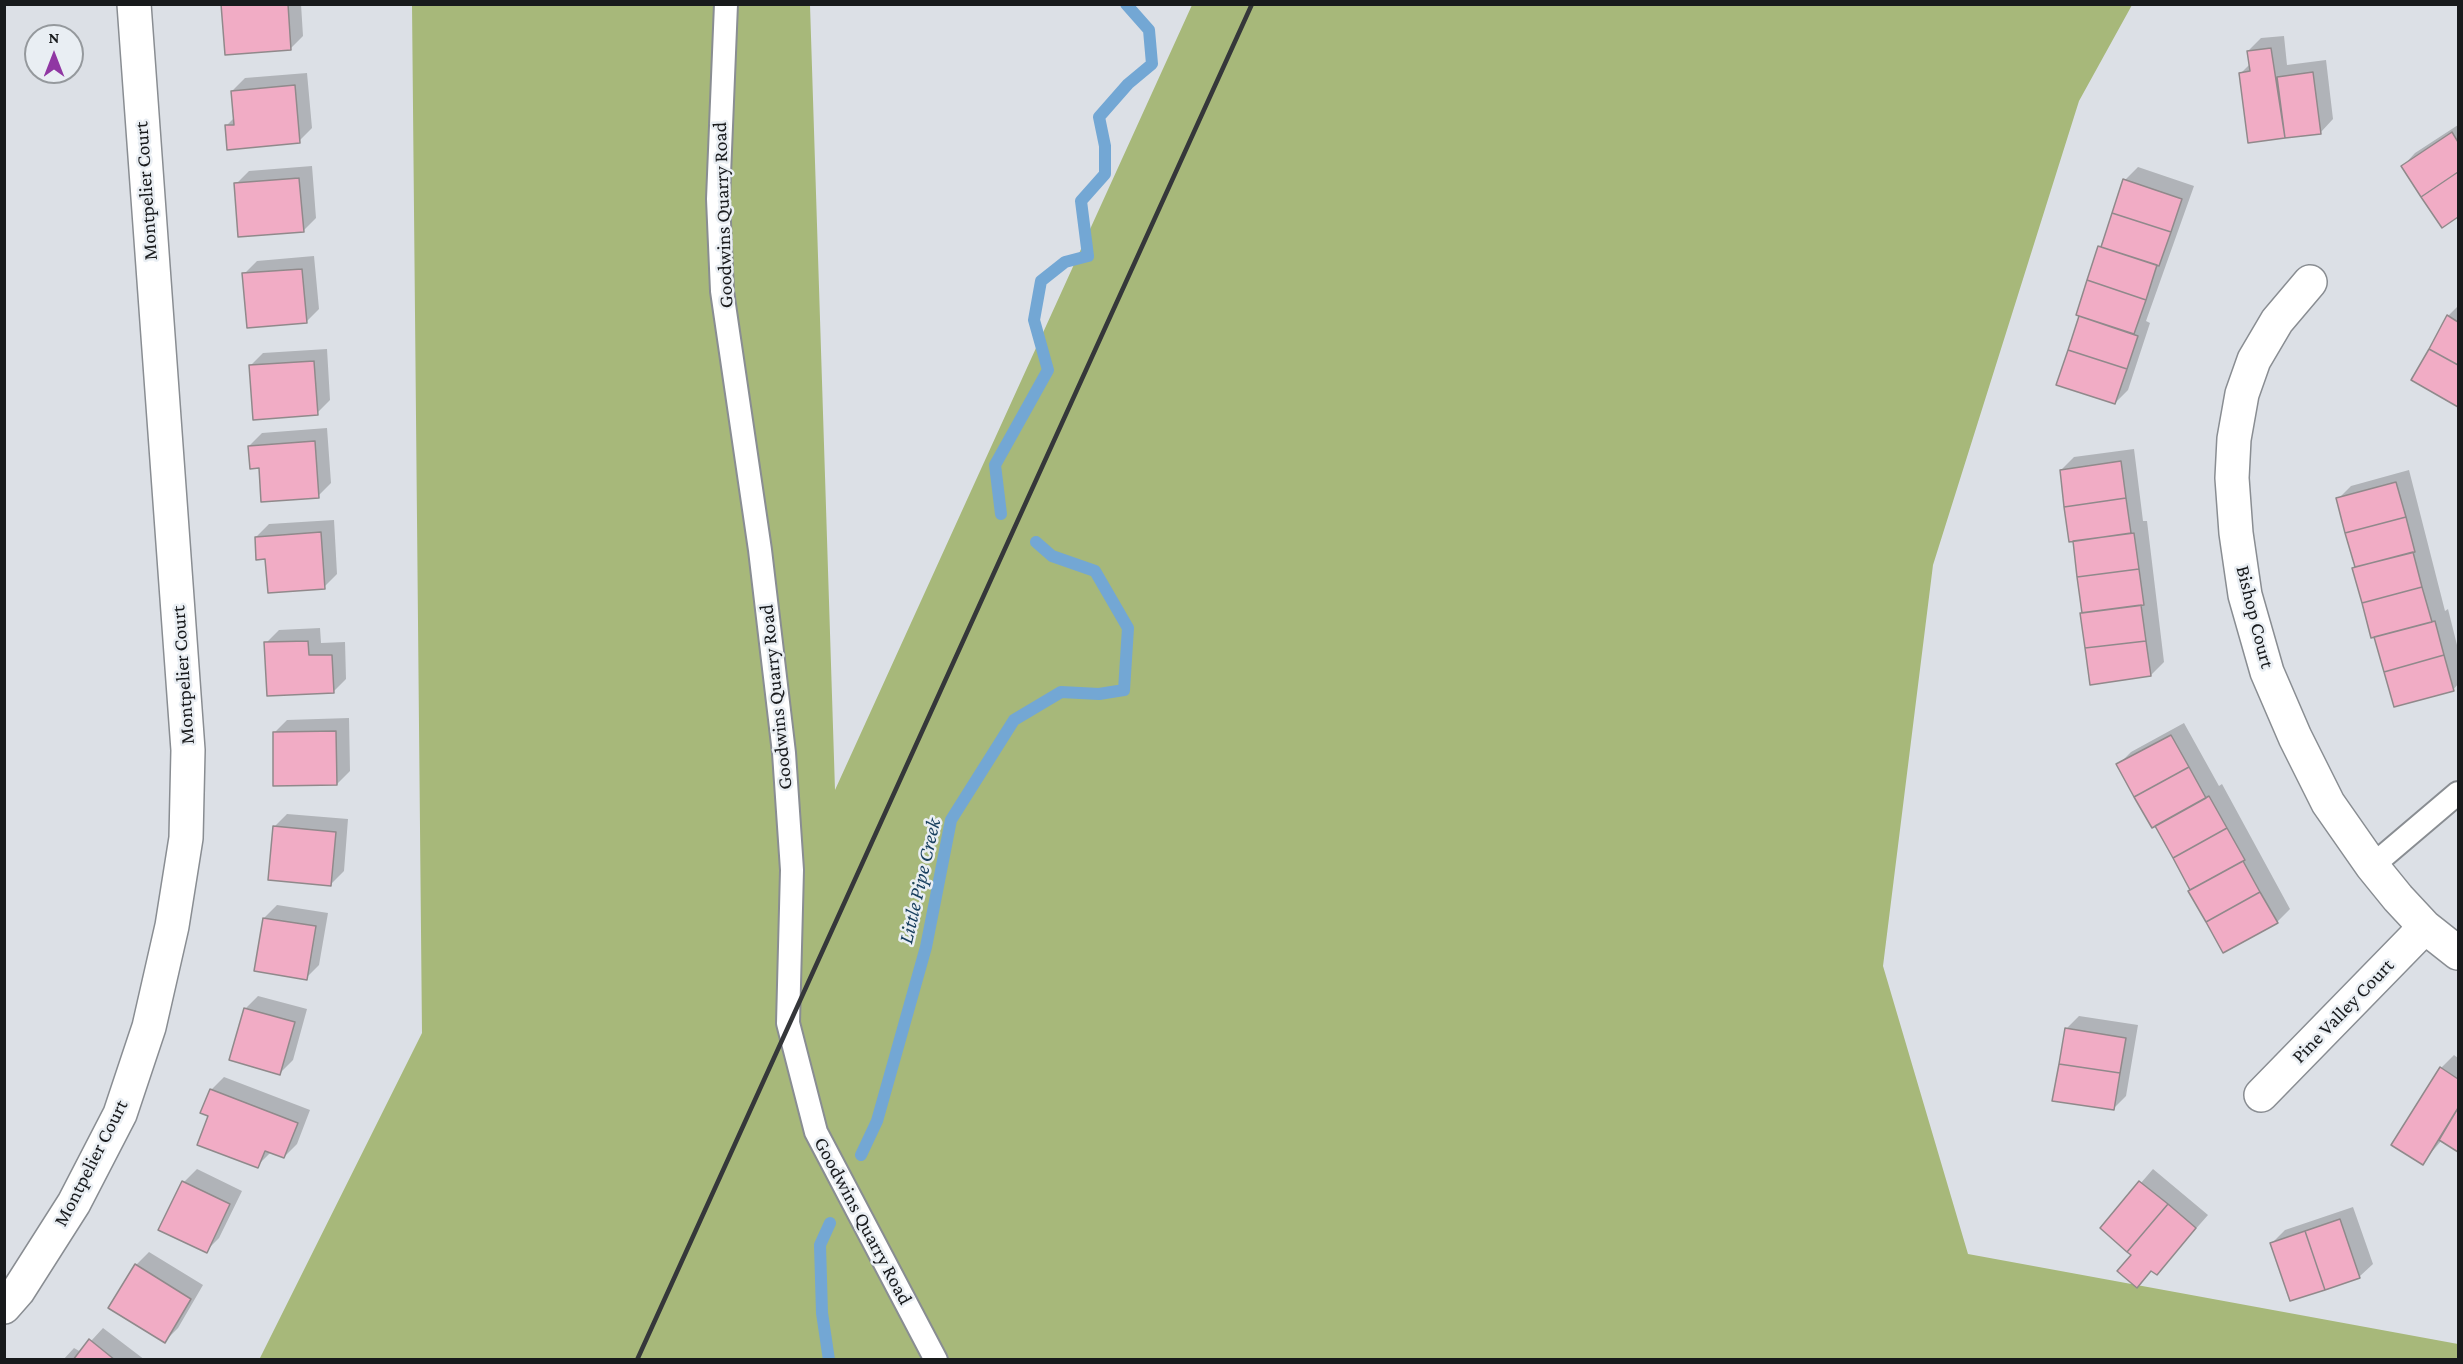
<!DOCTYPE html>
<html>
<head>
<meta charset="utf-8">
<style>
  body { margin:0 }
  #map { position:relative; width:2463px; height:1364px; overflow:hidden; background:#dce0e6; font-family:"Crimson Pro",serif }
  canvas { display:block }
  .frame { position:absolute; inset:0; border:6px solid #181a1c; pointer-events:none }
  .north { position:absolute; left:24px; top:24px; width:60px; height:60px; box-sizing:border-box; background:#e9eef3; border:2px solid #95999d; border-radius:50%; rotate:0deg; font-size:16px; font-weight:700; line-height:24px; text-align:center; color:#181a1c }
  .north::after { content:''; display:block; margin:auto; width:21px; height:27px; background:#9037a3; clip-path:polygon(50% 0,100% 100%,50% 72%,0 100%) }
</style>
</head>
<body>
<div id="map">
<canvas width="2463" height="1364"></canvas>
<div class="frame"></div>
<div class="north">N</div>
</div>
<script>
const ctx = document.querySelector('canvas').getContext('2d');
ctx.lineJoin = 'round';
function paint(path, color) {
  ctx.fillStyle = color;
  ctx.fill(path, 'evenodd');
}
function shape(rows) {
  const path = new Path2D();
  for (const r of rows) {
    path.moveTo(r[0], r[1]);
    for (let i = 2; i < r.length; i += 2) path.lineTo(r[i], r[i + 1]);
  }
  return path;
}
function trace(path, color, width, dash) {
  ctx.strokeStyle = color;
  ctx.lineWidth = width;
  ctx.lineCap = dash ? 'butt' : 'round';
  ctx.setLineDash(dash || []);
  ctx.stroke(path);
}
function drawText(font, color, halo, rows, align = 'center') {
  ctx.font = font + ' "Crimson Pro",serif';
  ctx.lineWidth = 5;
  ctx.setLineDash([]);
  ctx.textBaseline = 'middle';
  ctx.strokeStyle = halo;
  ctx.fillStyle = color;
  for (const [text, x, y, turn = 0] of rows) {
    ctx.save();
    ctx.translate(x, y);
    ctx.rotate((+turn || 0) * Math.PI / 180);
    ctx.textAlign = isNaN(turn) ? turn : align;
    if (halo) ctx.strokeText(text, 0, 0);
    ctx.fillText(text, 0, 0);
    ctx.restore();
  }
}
paint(shape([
  [412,5,810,5,835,790,1192,5,2132,5,2079,101,1933,565,1883,966,1968,1254,2458,1344,2458,1359,259,1360,422,1033]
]), '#a7b87a');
paint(shape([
  [223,4,301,4,303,36,290,49],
  [2284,36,2287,65,2326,60,2333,119,2321,132,2249,141,2240,74,2250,64,2248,51,2261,38],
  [307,73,312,128,299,141,226,126,235,117,232,91,245,78],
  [2458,125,2458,216,2443,226,2403,166,2415,153],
  [312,166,316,218,303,231,236,184,249,171],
  [2138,167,2194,186,2146,321,2150,323,2128,390,2115,403,2058,384,2080,315,2088,281,2125,180],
  [314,256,319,309,306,322,244,274,257,261],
  [2458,306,2458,405,2413,380,2448,316],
  [327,349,330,400,317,413,250,366,263,353],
  [327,428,331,483,318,496,260,466,249,446,262,433],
  [2134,449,2143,521,2147,521,2164,662,2151,675,2061,470,2074,457],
  [2409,470,2445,611,2448,609,2458,649,2458,684,2453,690,2373,636,2338,499,2351,486],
  [334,520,337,574,324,587,267,558,256,537,269,524],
  [320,628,321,643,345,642,346,679,333,692,266,643,279,630],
  [349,718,350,771,337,784,274,733,287,720],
  [2184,723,2219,786,2222,784,2290,909,2277,922,2156,824,2118,765,2131,752],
  [287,814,348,819,344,871,331,884,274,827],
  [277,905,328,913,319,965,306,978,264,918],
  [258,996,307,1009,293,1060,280,1073,245,1009],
  [2079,1016,2138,1025,2126,1096,2113,1109,2066,1029],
  [2454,1055,2458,1058,2458,1150,2442,1140,2422,1163,2393,1144,2441,1068],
  [224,1077,310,1110,297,1144,284,1157,271,1152,257,1166,210,1115,211,1090],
  [197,1169,242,1191,219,1238,206,1251,184,1182],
  [2153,1169,2208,1215,2157,1273,2102,1228],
  [2353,1207,2373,1264,2360,1276,2291,1299,2272,1243,2285,1230],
  [149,1252,203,1285,178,1328,165,1341,136,1265],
  [103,1328,145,1360,63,1360,74,1348,81,1352]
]), '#0003');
trace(shape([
  [1001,514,995,465,1048,370,1034,320,1041,281,1065,262,1088,256,1081,201,1105,174,1105,146,1099,117,1128,84,1152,64,1149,30,1126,4],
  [861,1155,877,1121,926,947,951,820,1014,720,1061,692,1099,694,1124,690,1128,628,1095,571,1052,556,1036,542],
  [829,1360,822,1313,820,1245,830,1223]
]), '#73a7d4', 12);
const building = shape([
  [221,4,288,4,291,50,225,55,221,4],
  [2271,48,2285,138,2248,143,2239,73,2250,71,2247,51,2271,48],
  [2313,72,2321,134,2285,138,2277,77,2313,72],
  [295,85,300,143,227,150,225,125,234,125,231,91,295,85],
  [2452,132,2458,142,2458,172,2421,197,2401,166,2452,132],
  [2458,172,2458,217,2442,228,2421,197,2458,172],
  [299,178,304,232,238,237,234,183,299,178],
  [2123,179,2182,199,2171,232,2112,213,2123,179],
  [2112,213,2171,232,2159,266,2101,247,2112,213],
  [2098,246,2157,265,2146,300,2087,280,2098,246],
  [302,269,307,323,247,328,242,273,302,269],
  [2087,280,2146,300,2134,334,2076,315,2087,280],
  [2447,315,2458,322,2458,365,2429,349,2447,315],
  [2079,316,2138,336,2127,369,2068,350,2079,316],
  [2429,349,2458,365,2458,407,2411,380,2429,349],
  [2068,350,2127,369,2115,404,2056,385,2068,350],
  [314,361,318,415,253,420,249,365,314,361],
  [315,441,319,498,261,502,259,468,250,469,248,446,315,441],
  [2121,461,2126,498,2064,507,2060,470,2121,461],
  [2396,482,2406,517,2345,533,2336,498,2396,482],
  [2126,498,2131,533,2069,542,2064,507,2126,498],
  [2406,517,2415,552,2355,567,2345,533,2406,517],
  [321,532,325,589,268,593,265,559,256,560,255,537,321,532],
  [2134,533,2139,569,2077,577,2073,541,2134,533],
  [2413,552,2422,587,2362,603,2352,568,2413,552],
  [2139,569,2144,605,2082,613,2077,577,2139,569],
  [2422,587,2432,622,2371,638,2362,603,2422,587],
  [2141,605,2146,641,2085,648,2080,613,2141,605],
  [2435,621,2444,655,2384,672,2374,637,2435,621],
  [308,641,309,655,332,655,334,693,267,696,264,642,308,641],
  [2146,641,2151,676,2090,685,2085,648,2146,641],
  [2444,655,2454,691,2394,707,2384,672,2444,655],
  [336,731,337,785,273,786,273,732,336,731],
  [2171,735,2189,767,2134,797,2116,764,2171,735],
  [2189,767,2206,798,2152,828,2134,797,2189,767],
  [2209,796,2227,828,2173,858,2155,826,2209,796],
  [273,826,336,832,331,886,268,880,273,826],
  [2227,828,2245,860,2190,890,2173,858,2227,828],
  [2243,861,2260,892,2206,922,2188,891,2243,861],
  [2260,892,2278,923,2223,953,2206,922,2260,892],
  [263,918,316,926,307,980,254,971,263,918],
  [244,1008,295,1022,280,1075,229,1060,244,1008],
  [2065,1028,2126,1038,2120,1073,2059,1064,2065,1028],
  [2059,1064,2120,1073,2114,1110,2052,1101,2059,1064],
  [2440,1067,2458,1079,2458,1108,2423,1165,2391,1145,2440,1067],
  [210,1089,298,1123,284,1158,265,1151,258,1168,197,1145,208,1116,200,1113,210,1089],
  [2458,1108,2458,1152,2439,1140,2458,1108],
  [182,1181,230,1204,207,1253,158,1230,182,1181],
  [2139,1181,2168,1204,2127,1252,2100,1228,2139,1181],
  [2168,1204,2196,1228,2157,1275,2151,1271,2137,1288,2117,1271,2131,1255,2127,1252,2168,1204],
  [2340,1219,2360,1278,2325,1290,2305,1231,2340,1219],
  [2305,1231,2325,1290,2290,1301,2270,1243,2305,1231],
  [135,1264,191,1299,165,1343,108,1308,135,1264],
  [89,1339,115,1360,73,1360,89,1339]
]);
paint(building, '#f1acc5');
trace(building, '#90898b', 1.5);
const service = shape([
  [726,4,718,199,722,291,760,550,784,753,792,870,788,1023,816,1132,936,1360],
  [2372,866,2458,793]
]);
const minor = shape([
  [2310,282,2277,321,2254,360,2242,394,2234,439,2232,478,2236,533,2245,595,2267,672,2295,737,2328,803,2372,866,2398,898,2425,927,2458,953],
  [2261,1095,2425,927],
  [4,1307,18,1291,74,1203,120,1114,149,1027,172,926,186,838,188,750,134,4]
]);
trace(service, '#898d92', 26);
trace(minor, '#898d92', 36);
trace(service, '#fff', 22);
trace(minor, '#fff', 33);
trace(shape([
  [637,1360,1252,4]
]), '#35373a', 4.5);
drawText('20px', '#181a1c', '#e9eef3', [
  ["Montpelier Court",146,191,-94],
  ["Goodwins Quarry Road",723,215,-92],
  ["Bishop Court",2255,617,76],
  ["Montpelier Court",183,675,-94],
  ["Goodwins Quarry Road",776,697,-96],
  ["Pine Valley Court",2343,1011,-46],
  ["Montpelier Court",91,1163,-63],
  ["Goodwins Quarry Road",863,1221,62]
]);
drawText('italic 21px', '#173e5d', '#e9eef3', [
  ["Little Pipe Creek",920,881,-77]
]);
</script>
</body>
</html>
